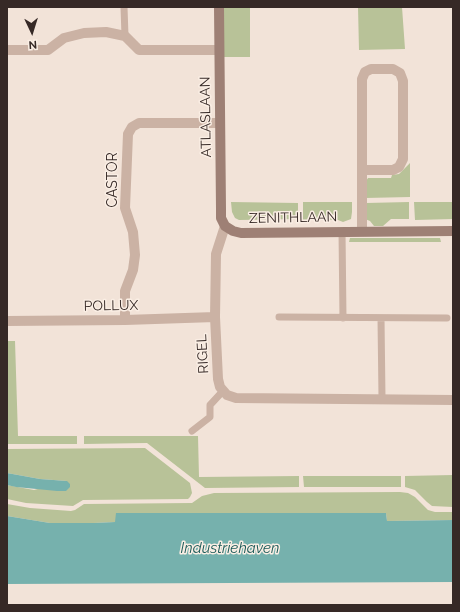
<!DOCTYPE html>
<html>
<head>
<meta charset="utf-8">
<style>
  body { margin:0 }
  #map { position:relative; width:460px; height:612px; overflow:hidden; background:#f2e3d8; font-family:Raleway,sans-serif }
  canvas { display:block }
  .frame { position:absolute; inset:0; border:8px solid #362926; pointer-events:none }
  .north { position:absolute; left:12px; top:12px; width:40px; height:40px; -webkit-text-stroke:3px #faeee4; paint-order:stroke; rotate:176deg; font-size:11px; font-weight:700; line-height:16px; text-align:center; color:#362926 }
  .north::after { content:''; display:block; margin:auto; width:14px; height:18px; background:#362926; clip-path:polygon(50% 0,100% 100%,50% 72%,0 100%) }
</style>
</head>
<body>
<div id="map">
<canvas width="460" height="612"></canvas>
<div class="frame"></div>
<div class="north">N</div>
</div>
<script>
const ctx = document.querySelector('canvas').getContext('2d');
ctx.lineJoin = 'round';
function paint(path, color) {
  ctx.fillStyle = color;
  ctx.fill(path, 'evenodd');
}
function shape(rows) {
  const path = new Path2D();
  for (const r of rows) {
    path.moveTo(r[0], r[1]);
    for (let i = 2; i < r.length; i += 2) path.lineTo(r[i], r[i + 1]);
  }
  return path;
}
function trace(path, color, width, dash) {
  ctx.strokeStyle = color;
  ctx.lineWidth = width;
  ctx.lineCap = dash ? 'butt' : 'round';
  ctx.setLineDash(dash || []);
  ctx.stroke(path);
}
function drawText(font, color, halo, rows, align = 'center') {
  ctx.font = font + ' Raleway,sans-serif';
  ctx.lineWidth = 3;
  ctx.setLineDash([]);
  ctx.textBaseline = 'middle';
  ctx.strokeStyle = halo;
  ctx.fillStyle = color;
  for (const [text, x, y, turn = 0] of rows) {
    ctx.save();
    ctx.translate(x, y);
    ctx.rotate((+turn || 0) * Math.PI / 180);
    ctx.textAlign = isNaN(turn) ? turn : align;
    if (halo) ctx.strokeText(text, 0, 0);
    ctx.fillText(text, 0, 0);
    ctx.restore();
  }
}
paint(shape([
  [223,7,250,7,250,57,223,57],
  [358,7,402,7,405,49,359,50],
  [410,163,410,197,365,198,366,181,368,178,391,178,392,175,399,174],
  [231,202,298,203,298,219,239,220,235,218,232,212],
  [303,202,352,202,352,212,351,219,343,222,338,220,303,220],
  [409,202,409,219,391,219,383,226,374,226,370,221,365,219,366,203],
  [414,202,453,202,453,219,415,220],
  [350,238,440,238,441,242,349,242],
  [7,341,15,341,18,436,77,436,77,444,7,444],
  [84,436,198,436,199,477,299,476,299,487,205,488,147,443,84,444],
  [145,448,190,483,192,493,190,497,188,499,83,500,73,506,26,503,7,499,7,485,34,490,67,481,40,479,7,473,7,449],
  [453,475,453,507,432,506,427,502,415,490,405,487,405,476],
  [303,476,401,476,401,487,304,487],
  [400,492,408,493,415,497,428,510,435,512,453,512,453,520,387,521,386,513,116,513,116,522,94,523,50,523,7,516,7,504,30,508,71,511,75,510,84,504,192,503,202,496,214,493]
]), '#b8c298');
paint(shape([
  [7,473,40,479,67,481,70,484,70,487,66,491,57,491,16,487,7,485],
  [116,513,386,513,387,521,453,520,453,582,7,584,7,516,50,523,94,523,115,522]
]), '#76b1ad');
trace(shape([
  [124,7,125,36],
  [342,231,343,318],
  [279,317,447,318],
  [381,318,382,398],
  [192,431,210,417,210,405,223,391]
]), '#cbb2a4', 7);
trace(shape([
  [7,50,48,50,64,38,84,33,106,32,125,36,139,50,219,50],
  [225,226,216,254,215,317,218,379,220,387,227,395,236,398,453,400],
  [362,231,362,79,365,72,371,69,393,69,400,73,403,81,403,159,399,167,393,170,362,170],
  [125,320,125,291,133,270,135,255,133,232,125,208,128,134,132,127,139,123,220,123],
  [7,321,125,320,215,317]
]), '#cbb2a4', 10);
trace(shape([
  [219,7,221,209,221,218,225,226,233,231,241,233,453,231]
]), '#9e8075', 10);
drawText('14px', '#362926', '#faeee4', [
  ["ATLASLAAN",206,117,-91],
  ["CASTOR",113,180,-90],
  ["ZENITHLAAN",293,218,-1],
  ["POLLUX",111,306,-1],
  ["RIGEL",203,354,-93]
]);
drawText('italic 15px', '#195957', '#faeee4', [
  ["Industriehaven",230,548]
]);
</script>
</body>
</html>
